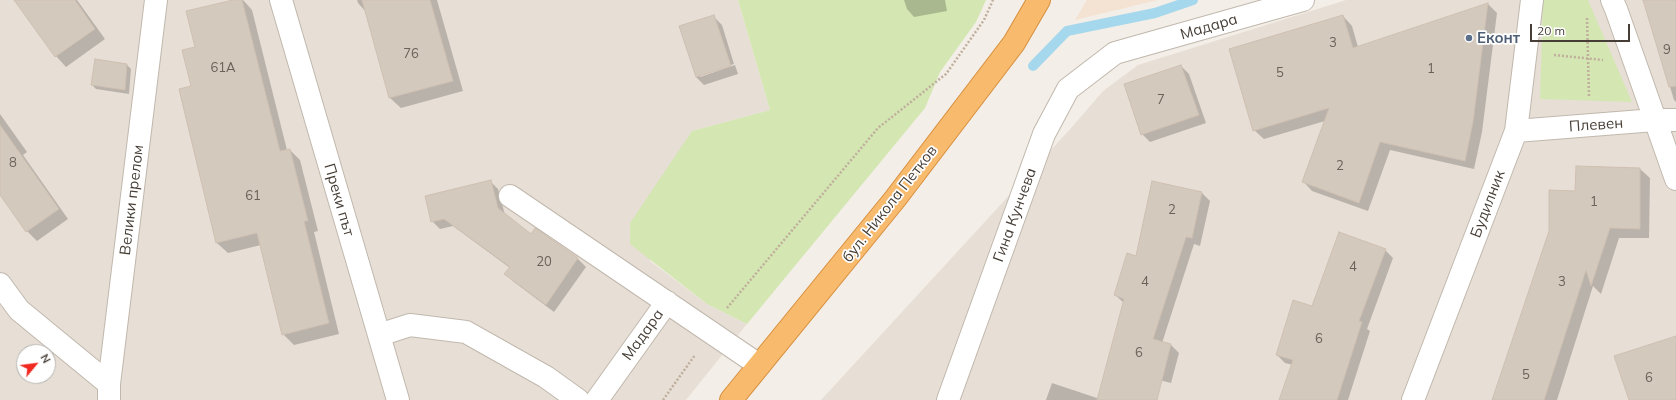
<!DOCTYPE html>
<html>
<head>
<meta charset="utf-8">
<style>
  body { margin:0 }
  #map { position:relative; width:1676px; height:400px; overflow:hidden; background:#f3eee7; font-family:Mulish,sans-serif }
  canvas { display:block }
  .north { position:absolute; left:16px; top:344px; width:40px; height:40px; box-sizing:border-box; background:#fff; border:1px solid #b5b2af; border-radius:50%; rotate:61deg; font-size:11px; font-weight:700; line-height:16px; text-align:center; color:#463e36 }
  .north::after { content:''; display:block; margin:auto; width:14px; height:18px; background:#f12920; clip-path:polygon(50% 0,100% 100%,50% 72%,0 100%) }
  .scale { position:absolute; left:1530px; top:24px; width:100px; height:18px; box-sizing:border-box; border:2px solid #463e36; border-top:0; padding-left:5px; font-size:12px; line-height:14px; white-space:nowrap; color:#463e36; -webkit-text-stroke:3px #fff; paint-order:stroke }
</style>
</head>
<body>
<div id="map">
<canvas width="1676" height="400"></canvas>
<div class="north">N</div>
<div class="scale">20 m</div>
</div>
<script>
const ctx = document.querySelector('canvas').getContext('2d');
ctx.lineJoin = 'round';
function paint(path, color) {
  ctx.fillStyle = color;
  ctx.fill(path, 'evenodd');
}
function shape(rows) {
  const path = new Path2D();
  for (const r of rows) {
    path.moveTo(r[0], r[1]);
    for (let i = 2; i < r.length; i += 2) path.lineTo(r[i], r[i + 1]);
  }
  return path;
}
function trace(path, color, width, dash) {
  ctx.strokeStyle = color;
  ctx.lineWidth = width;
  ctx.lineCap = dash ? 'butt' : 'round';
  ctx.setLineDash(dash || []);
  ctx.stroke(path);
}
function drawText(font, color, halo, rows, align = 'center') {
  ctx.font = font + ' Mulish,sans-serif';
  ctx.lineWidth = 3.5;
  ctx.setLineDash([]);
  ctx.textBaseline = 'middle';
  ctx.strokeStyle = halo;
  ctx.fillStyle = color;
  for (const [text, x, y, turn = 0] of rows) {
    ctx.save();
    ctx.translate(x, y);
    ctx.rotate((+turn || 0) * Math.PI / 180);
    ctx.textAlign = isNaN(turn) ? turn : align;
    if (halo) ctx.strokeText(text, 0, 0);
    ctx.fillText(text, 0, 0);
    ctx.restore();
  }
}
paint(shape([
  [0,0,738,0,770,110,692,131,650,261,707,304,747,324,686,400,0,400],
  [24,352,48,352,48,376,24,376],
  [1346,0,1676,0,1676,400,821,400,1072,127,1103,91,1138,65]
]), '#e7dfd6');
paint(shape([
  [1087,0,1158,0,1075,20]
]), '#f4e3d3');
paint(shape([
  [738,0,986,0,976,22,940,72,925,108,747,324,707,304,630,244,630,223,692,131,770,110],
  [1543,0,1588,0,1632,102,1540,99]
]), '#d4e6b2');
paint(shape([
  [16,0,77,0,105,39,66,67,56,56],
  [237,0,243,0,252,10,287,150,290,150,300,160,318,231,314,232,339,334,294,345,283,334,261,245,228,253,217,243,180,90,193,87,197,47],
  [357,0,437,0,463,91,401,108,390,98,366,12,358,3],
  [904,0,945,0,947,11,914,17,907,9],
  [1644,0,1676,0,1676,102,1674,100],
  [1488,4,1497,13,1482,132,1474,169,1390,150,1368,211,1312,191,1303,181,1325,121,1264,139,1254,130,1343,16,1352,26,1358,47],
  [714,17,722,25,734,64,700,75,700,77,735,65,738,74,704,85,696,77],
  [127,65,131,69,129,94,96,89,92,85],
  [1181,66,1189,74,1206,123,1150,142,1142,134],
  [0,114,27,152,23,155,68,219,37,241,27,231,0,193],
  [1640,169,1650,178,1649,238,1619,238,1601,294,1593,286,1557,400,1497,400,1576,192],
  [490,181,498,189,505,215,532,236,536,230,578,259,586,267,554,312,514,282,506,274,510,268,453,226,440,229,432,221],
  [1202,193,1210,201,1200,246,1194,244,1162,343,1171,345,1179,353,1171,383,1116,369,1124,303,1115,295,1136,257],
  [1385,250,1393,258,1367,329,1370,331,1348,400,1280,400,1293,365,1285,363,1277,355,1313,307],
  [1052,383,1103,400,1046,400]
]), '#0003');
trace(shape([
  [1033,66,1067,31,1155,13,1193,0]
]), '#a6d8ed', 10);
const building = shape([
  [14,0,75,0,95,29,55,57,14,0],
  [233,0,242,0,280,151,290,149,308,221,304,221,329,323,282,335,257,233,216,243,179,89,191,86,182,50,195,47,186,11,233,0],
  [362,0,430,0,453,81,389,98,362,0],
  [1643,0,1676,0,1676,86,1669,87,1643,0],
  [1488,3,1473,122,1465,161,1380,142,1359,203,1302,182,1329,108,1253,131,1229,49,1343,15,1353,48,1488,3],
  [714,15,731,66,696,77,679,26,714,15],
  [95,59,127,64,125,90,91,85,95,59],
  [1181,65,1199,115,1141,135,1124,84,1181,65],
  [0,125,59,209,26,232,0,195,0,125],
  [1576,166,1640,168,1640,229,1610,228,1591,286,1586,270,1544,400,1492,400,1549,231,1549,190,1575,191,1576,166],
  [491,180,498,208,531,234,535,228,578,258,546,305,504,274,510,267,444,219,431,222,425,196,491,180],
  [1152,181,1202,192,1192,238,1186,237,1153,339,1171,344,1157,400,1097,400,1124,299,1114,295,1127,253,1136,256,1152,181],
  [1339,232,1386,249,1359,321,1362,322,1337,400,1279,400,1293,360,1276,355,1293,300,1312,306,1339,232],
  [1676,336,1676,400,1629,400,1614,356,1676,336]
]);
paint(building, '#d4c9bd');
trace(building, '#cfc0b1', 1);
const minor = shape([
  [281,0,398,400],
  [1612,0,1616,9,1676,179],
  [1516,131,1655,120,1676,120],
  [510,196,759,365],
  [0,284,19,310,109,384],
  [379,335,410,325,466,332,546,377,578,400],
  [109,400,109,384,156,0],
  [597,400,667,302],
  [948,400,1044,134,1068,89,1115,53,1303,0],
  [1413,400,1516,131,1532,0]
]);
const highway = shape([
  [731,400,895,199,1014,43,1039,0]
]);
trace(minor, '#c1b8ad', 24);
trace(highway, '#d78e3d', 24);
trace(shape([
  [1587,18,1589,97],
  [1554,55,1603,60],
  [727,308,878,128,946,74,984,20,993,0],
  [663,400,695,355]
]), '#bfaf9c', 2.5, [2, 2]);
trace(minor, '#fff', 22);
trace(highway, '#f8bb6d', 22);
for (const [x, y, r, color] of [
  [1469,38,4,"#5c6f8a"]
]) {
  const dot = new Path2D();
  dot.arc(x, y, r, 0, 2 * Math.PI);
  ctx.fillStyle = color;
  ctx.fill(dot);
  trace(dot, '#fff', 1.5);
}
drawText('13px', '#6a6158', null, [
  ["3",1333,43],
  ["9",1667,50],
  ["76",411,54],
  ["61А",223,68],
  ["1",1431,69],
  ["5",1280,73],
  ["7",1161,100],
  ["8",13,163],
  ["2",1340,166],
  ["61",253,196],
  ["1",1594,202],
  ["2",1172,210],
  ["20",544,262],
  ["4",1353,267],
  ["4",1145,282],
  ["3",1562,282],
  ["6",1319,339],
  ["6",1139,353],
  ["5",1526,375],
  ["6",1649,378]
]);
drawText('15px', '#463e36', '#fff', [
  ["Мадара",1209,27,-16],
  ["Плевен",1596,125,-4],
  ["Велики прелом",132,200,-83],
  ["Преки път",339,200,74],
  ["бул. Никола Петков",890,204,-52],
  ["Будилник",1488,204,-69],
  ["Гина Кунчева",1015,215,-70],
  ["Мадара",643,335,-54]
]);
drawText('bold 15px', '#4e5e75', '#fff', [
  ["Еконт",1477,38]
], 'left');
</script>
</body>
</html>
